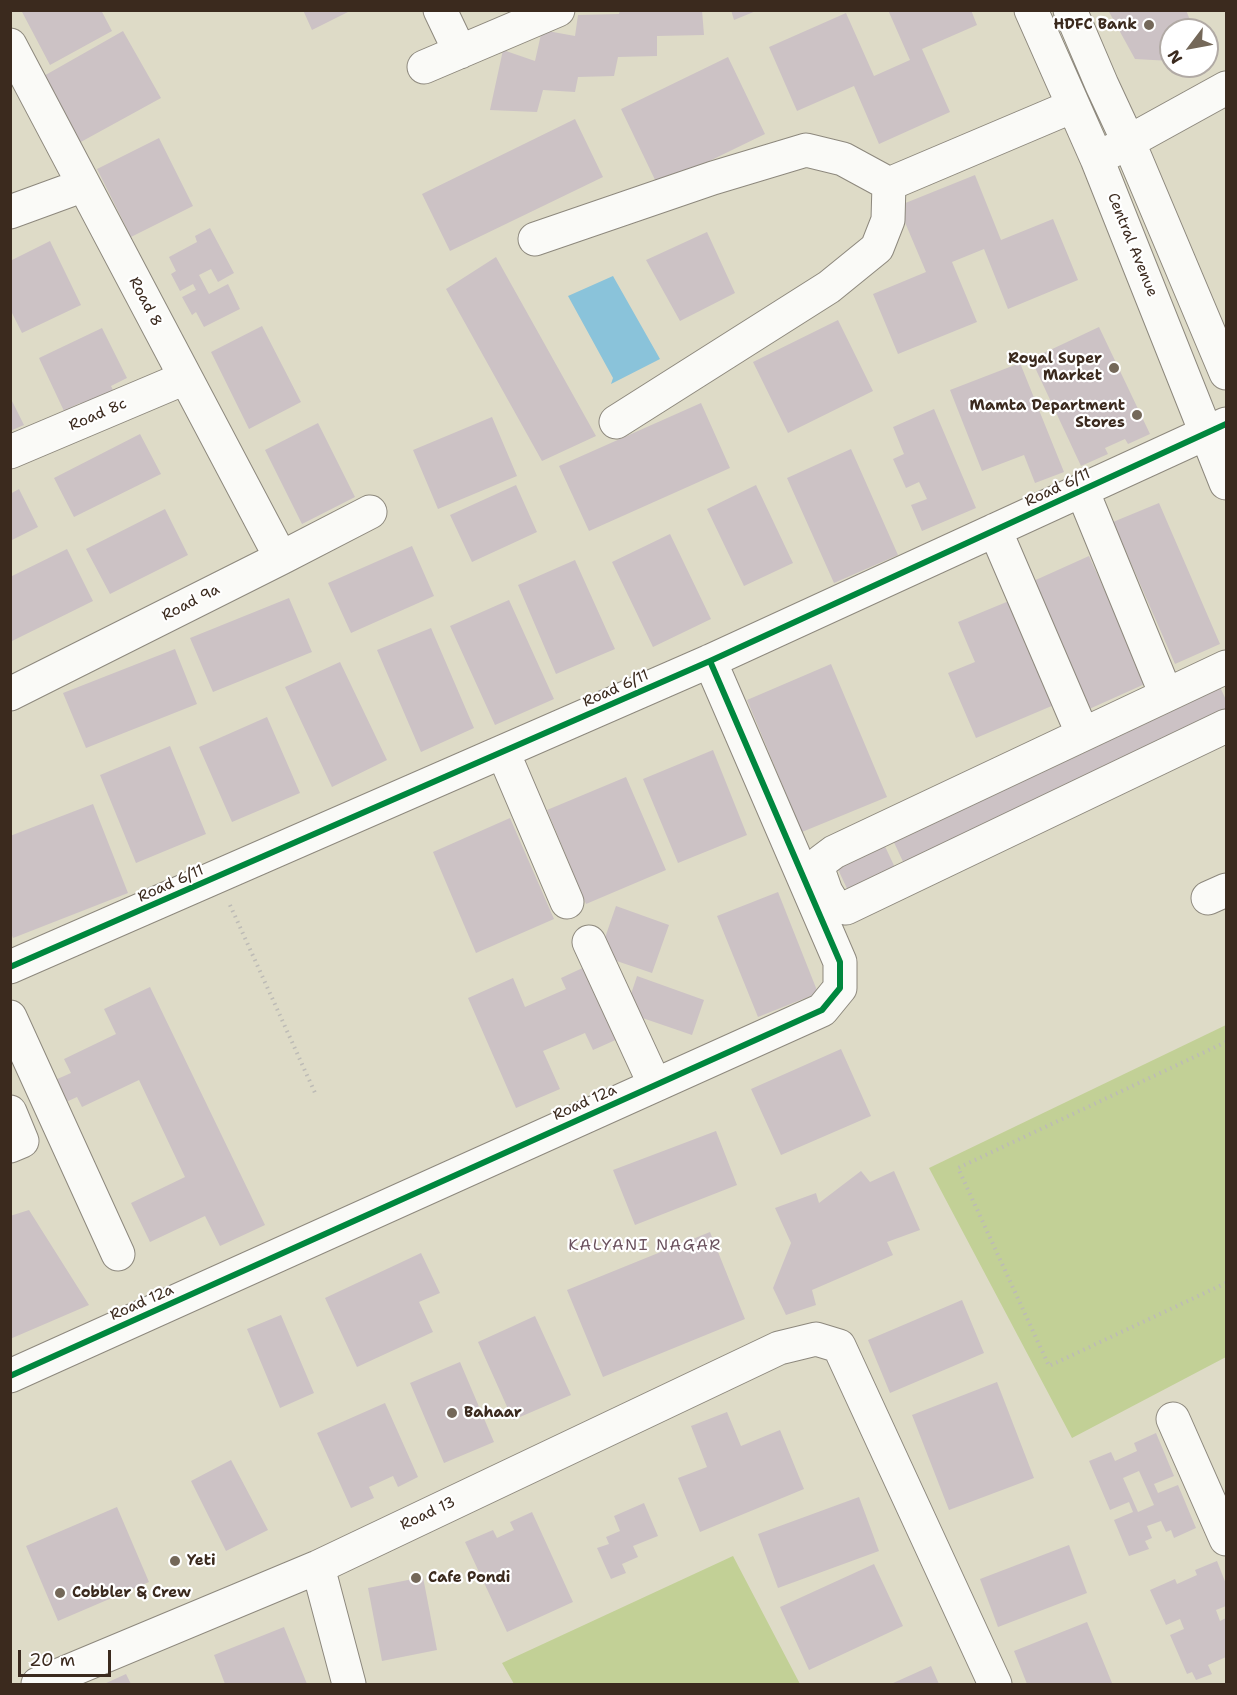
<!DOCTYPE html>
<html>
<head>
<meta charset="utf-8">
<style>
  body { margin:0 }
  #map { position:relative; width:1237px; height:1695px; overflow:hidden; background:#dedbc7; font-family:"Shantell Sans",sans-serif }
  canvas { display:block }
  .frame { position:absolute; inset:0; border:12px solid #3b2a1e; pointer-events:none }
  .north { position:absolute; left:1159px; top:18px; width:60px; height:60px; box-sizing:border-box; background:#fff; border:2px solid #b1aaa5; border-radius:50%; rotate:238deg; font-size:16px; font-weight:700; line-height:24px; text-align:center; color:#3b2a1e }
  .north::after { content:''; display:block; margin:auto; width:21px; height:27px; background:#746859; clip-path:polygon(50% 0,100% 100%,50% 72%,0 100%) }
  .scale { position:absolute; left:18px; top:1650px; width:93px; height:27px; box-sizing:border-box; border:3px solid #3b2a1e; border-top:0; padding-left:8px; font-size:18px; line-height:21px; white-space:nowrap; color:#3b2a1e; -webkit-text-stroke:4px #fff; paint-order:stroke }
</style>
</head>
<body>
<div id="map">
<canvas width="1237" height="1695"></canvas>
<div class="frame"></div>
<div class="north">N</div>
<div class="scale">20 m</div>
</div>
<script>
const ctx = document.querySelector('canvas').getContext('2d');
ctx.lineJoin = 'round';
function paint(path, color) {
  ctx.fillStyle = color;
  ctx.fill(path, 'evenodd');
}
function shape(rows) {
  const path = new Path2D();
  for (const r of rows) {
    path.moveTo(r[0], r[1]);
    for (let i = 2; i < r.length; i += 2) path.lineTo(r[i], r[i + 1]);
  }
  return path;
}
function trace(path, color, width, dash) {
  ctx.strokeStyle = color;
  ctx.lineWidth = width;
  ctx.lineCap = dash ? 'butt' : 'round';
  ctx.setLineDash(dash || []);
  ctx.stroke(path);
}
function drawText(font, color, halo, rows, align = 'center') {
  ctx.font = font + ' "Shantell Sans",sans-serif';
  ctx.lineWidth = 4.5;
  ctx.setLineDash([]);
  ctx.textBaseline = 'middle';
  ctx.strokeStyle = halo;
  ctx.fillStyle = color;
  for (const [text, x, y, turn = 0] of rows) {
    ctx.save();
    ctx.translate(x, y);
    ctx.rotate((+turn || 0) * Math.PI / 180);
    ctx.textAlign = isNaN(turn) ? turn : align;
    if (halo) ctx.strokeText(text, 0, 0);
    ctx.fillText(text, 0, 0);
    ctx.restore();
  }
}
paint(shape([
  [1226,1025,1226,1357,1072,1438,929,1168],
  [733,1556,800,1684,514,1684,502,1663]
]), '#c2d096');
paint(shape([
  [613,276,660,359,611,384,613,378,568,296]
]), '#8ac3da');
paint(shape([
  [21,10,101,10,112,31,50,65],
  [303,10,352,10,312,30],
  [620,10,702,10,704,35,657,36,657,56,618,57,614,76,578,77,575,92,543,90,537,112,490,110,503,50,535,61,542,30,575,36,578,15,619,14],
  [731,10,756,10,756,11,734,20],
  [888,10,971,10,977,25,922,49,950,112,879,144,854,86,797,111,769,47,846,13,874,76,910,60],
  [1108,10,1186,10,1194,30,1171,30,1171,61,1135,59],
  [123,31,161,98,79,143,42,77],
  [728,57,765,134,658,186,621,109],
  [575,119,603,177,450,251,422,194],
  [159,138,193,206,131,237,97,169],
  [975,175,1001,240,1053,219,1078,280,1008,309,984,249,952,262,977,322,898,354,873,294,926,272,898,206],
  [210,228,234,273,218,282,211,269,199,275,209,294,228,284,240,309,204,327,196,312,192,315,182,297,196,290,193,284,180,291,171,274,176,271,169,257,197,242,195,236],
  [707,232,735,293,680,321,646,260],
  [50,241,81,305,22,333,10,309,12,260],
  [496,257,596,436,542,461,446,289],
  [838,320,873,391,788,433,753,362],
  [262,326,301,402,249,429,211,352],
  [1099,327,1150,434,1128,444,1125,439,1105,448,1108,454,1081,466,1031,359],
  [102,328,127,378,111,386,115,394,83,409,80,403,64,411,39,358],
  [1020,363,1064,472,1035,483,1024,455,982,471,950,390],
  [10,397,24,425,10,431],
  [701,403,730,468,589,531,559,466],
  [934,409,976,508,922,531,911,505,927,499,919,482,906,488,893,459,904,454,893,427],
  [492,417,517,476,438,509,413,450],
  [318,423,355,497,302,524,265,450],
  [140,434,161,474,74,517,54,478],
  [851,449,898,555,834,583,787,478],
  [516,485,537,532,472,562,450,515],
  [756,485,793,563,744,586,707,509],
  [19,489,38,527,10,541,10,494],
  [1159,503,1220,644,1175,664,1113,522],
  [165,509,188,555,110,594,86,549],
  [670,534,711,619,653,647,612,562],
  [412,546,434,596,351,633,328,583],
  [67,549,93,601,10,642,10,577],
  [1089,556,1147,683,1087,710,1029,583],
  [575,560,615,649,556,674,518,585],
  [289,598,312,652,213,692,190,638],
  [509,600,554,699,495,725,450,626],
  [1009,601,1054,705,976,738,948,673,975,662,958,622],
  [431,628,474,728,421,752,377,650],
  [175,649,197,704,86,748,63,693],
  [340,662,387,760,332,787,285,687],
  [831,664,887,797,802,832,747,700],
  [1216,678,1226,700,1226,718,907,870,890,834],
  [267,717,300,793,232,822,199,747],
  [170,746,206,834,136,863,100,775],
  [713,750,747,835,678,863,643,779],
  [626,777,666,870,586,904,547,810],
  [93,804,128,893,13,938,10,931,10,836],
  [510,818,554,919,476,953,433,852],
  [882,840,898,874,851,897,835,863],
  [778,892,818,993,758,1017,717,916],
  [616,906,669,925,652,973,599,955],
  [589,965,620,1038,593,1050,585,1033,543,1051,560,1089,516,1108,468,998,513,978,525,1007,566,989,561,978],
  [637,976,704,1000,692,1035,625,1012],
  [150,987,265,1225,220,1246,205,1216,150,1242,131,1203,185,1177,139,1080,82,1107,77,1097,66,1102,55,1080,71,1073,64,1059,116,1034,104,1009],
  [841,1049,871,1116,781,1155,751,1089],
  [716,1131,737,1185,635,1225,613,1170],
  [861,1171,870,1182,894,1171,920,1230,887,1242,893,1255,812,1290,816,1305,786,1315,773,1288,791,1243,775,1208,816,1193,819,1203],
  [29,1210,89,1305,10,1339,10,1216],
  [710,1232,745,1319,603,1377,567,1290],
  [421,1253,440,1293,419,1302,433,1332,357,1367,325,1298],
  [962,1300,984,1353,890,1393,868,1340],
  [281,1315,314,1393,280,1408,247,1329],
  [535,1316,571,1395,513,1420,478,1342],
  [460,1362,494,1442,444,1463,410,1383],
  [997,1382,1034,1478,949,1510,912,1415],
  [385,1403,418,1477,398,1487,393,1476,369,1487,374,1498,351,1508,317,1433],
  [727,1412,741,1446,780,1430,804,1489,700,1532,678,1478,707,1467,691,1426],
  [1156,1433,1174,1476,1154,1484,1158,1493,1178,1485,1196,1528,1174,1538,1171,1530,1166,1532,1161,1521,1147,1526,1152,1538,1145,1541,1149,1549,1129,1556,1114,1520,1133,1512,1129,1502,1110,1510,1089,1461,1111,1452,1115,1461,1137,1451,1134,1443],
  [1139,1471,1154,1505,1138,1512,1123,1478],
  [231,1460,268,1530,226,1551,191,1481],
  [859,1497,879,1551,778,1588,758,1534],
  [644,1503,658,1536,633,1546,638,1557,622,1564,626,1573,611,1579,597,1548,609,1544,606,1537,620,1531,614,1516],
  [117,1507,149,1582,58,1621,26,1546],
  [532,1512,573,1602,507,1632,465,1542,493,1530,497,1538,514,1530,510,1522],
  [1069,1545,1087,1593,998,1627,980,1579],
  [1217,1561,1226,1584,1226,1606,1216,1610,1220,1621,1226,1618,1226,1657,1208,1665,1212,1674,1196,1680,1192,1672,1187,1674,1170,1635,1184,1629,1180,1619,1166,1625,1150,1590,1175,1579,1177,1584,1197,1575,1195,1570],
  [874,1564,903,1626,809,1670,780,1607],
  [423,1577,437,1650,382,1661,368,1588],
  [1087,1622,1112,1683,1108,1684,1027,1684,1014,1651],
  [284,1627,307,1684,225,1684,214,1655],
  [931,1666,939,1684,891,1684],
  [126,1674,131,1684,104,1684]
]), '#ccc2c5');
const minor = shape([
  [440,10,460,52],
  [1031,10,1097,159,1226,483],
  [1070,10,1102,85,1129,143,1226,373],
  [10,45,281,558],
  [424,67,558,10],
  [1110,152,1226,88],
  [889,184,1073,106],
  [10,212,84,185],
  [535,239,713,178,806,150,843,159,889,184],
  [616,422,829,287,877,248,888,220,889,184],
  [10,452,185,378],
  [1082,490,1160,680],
  [995,530,1077,721],
  [1226,667,834,852,822,861,819,872,826,892,834,905,846,908,1226,726],
  [10,694,281,558,370,512],
  [503,752,567,902],
  [1208,898,1226,890],
  [589,942,655,1085],
  [10,967,710,661,1226,424],
  [10,1017,118,1254],
  [10,1112,22,1141,10,1146],
  [10,1376,822,1010,840,988,840,962,710,661],
  [1173,1419,1226,1539],
  [318,1567,349,1684],
  [38,1684,318,1567,779,1348,816,1339,839,1346,995,1684]
]);
trace(minor, '#8d887d', 35);
trace(shape([
  [230,905,316,1095],
  [1226,1042,958,1168,1049,1366,1226,1283]
]), '#bdbbb6', 4, [1.5, 4.5]);
trace(minor, '#fafaf7', 33);
trace(shape([
  [10,967,710,661,1226,424],
  [10,1376,822,1010,840,988,840,962,710,661]
]), '#00873e', 6);
for (const [x, y, r, color] of [
  [1149,25,6,"#746859"],
  [1114,368,6,"#746859"],
  [1137,415,6,"#746859"],
  [452,1413,6,"#746859"],
  [175,1561,6,"#746859"],
  [416,1578,6,"#746859"],
  [60,1593,6,"#746859"]
]) {
  const dot = new Path2D();
  dot.arc(x, y, r, 0, 2 * Math.PI);
  ctx.fillStyle = color;
  ctx.fill(dot);
  trace(dot, '#fff', 2);
}
drawText('bold 15px', '#3b2a1e', '#fff', [
  ["HDFC Bank",1137,25,"right"],
  ["Royal Super",1102,359,"right"],
  ["Market",1102,376,"right"],
  ["Mamta Department",1125,406,"right"],
  ["Stores",1125,423,"right"],
  ["Bahaar",464,1413],
  ["Yeti",187,1561],
  ["Cafe Pondi",428,1578],
  ["Cobbler & Crew",72,1593]
], 'left');
drawText('15px', '#3b2a1e', '#fff', [
  ["Central Avenue",1132,245,68],
  ["Road 8",145,302,62],
  ["Road 8c",98,415,-23],
  ["Road 6/11",1058,488,-25],
  ["Road 9a",191,603,-27],
  ["Road 6/11",616,689,-24],
  ["Road 6/11",171,884,-24],
  ["Road 12a",585,1103,-24],
  ["Road 12a",142,1303,-24],
  ["Road 13",428,1514,-25]
]);
ctx.letterSpacing = '1.5px';
drawText('16px', '#6b525e', '#fff', [
  ["KALYANI NAGAR",645,1246]
]);
ctx.letterSpacing = '0px';
</script>
</body>
</html>
